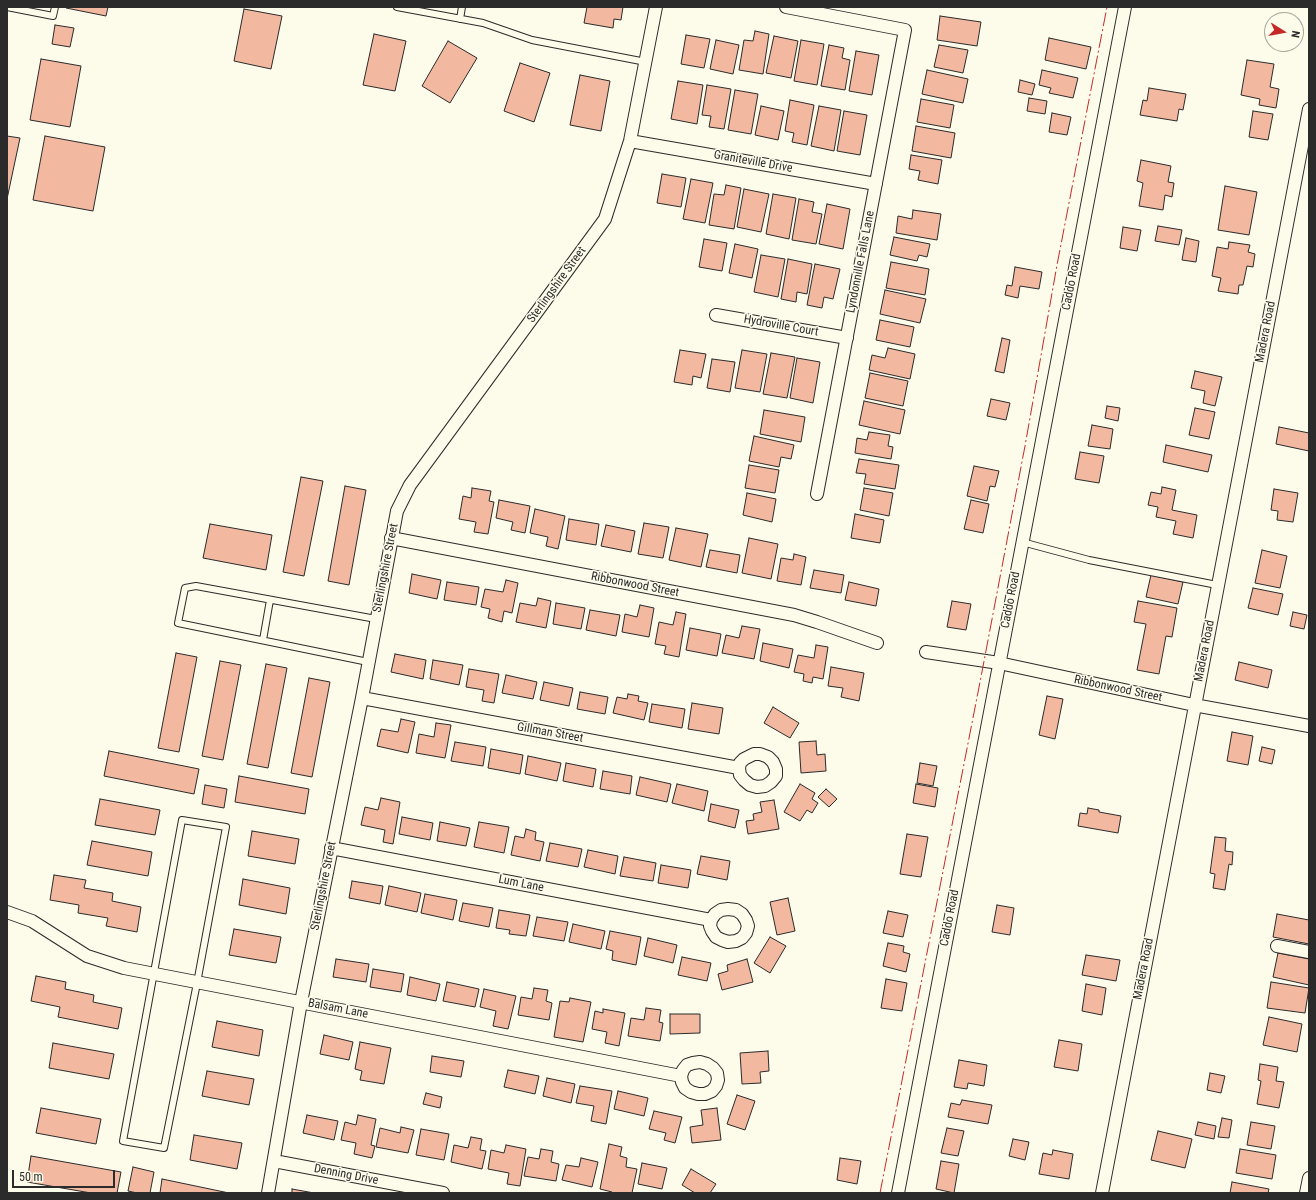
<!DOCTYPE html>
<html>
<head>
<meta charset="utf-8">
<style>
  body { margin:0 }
  #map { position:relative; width:1316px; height:1200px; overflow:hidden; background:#fdfbea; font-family:"Roboto Condensed",sans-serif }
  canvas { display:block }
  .frame { position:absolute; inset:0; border:8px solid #2b2b2b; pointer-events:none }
  .north { position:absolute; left:1264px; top:12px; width:40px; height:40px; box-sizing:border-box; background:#fdfbea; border:1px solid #a9a89e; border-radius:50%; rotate:101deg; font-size:11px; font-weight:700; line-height:16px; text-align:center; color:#2b2b2b }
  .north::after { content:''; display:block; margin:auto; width:14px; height:18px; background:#c62828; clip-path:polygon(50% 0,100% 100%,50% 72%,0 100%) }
  .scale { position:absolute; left:12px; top:1170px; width:103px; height:18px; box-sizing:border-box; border:2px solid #2b2b2b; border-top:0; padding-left:5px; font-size:12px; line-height:14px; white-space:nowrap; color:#2b2b2b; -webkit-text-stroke:3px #fdfbea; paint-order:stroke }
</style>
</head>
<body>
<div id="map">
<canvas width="1316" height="1200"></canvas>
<div class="frame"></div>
<div class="north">N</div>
<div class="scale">50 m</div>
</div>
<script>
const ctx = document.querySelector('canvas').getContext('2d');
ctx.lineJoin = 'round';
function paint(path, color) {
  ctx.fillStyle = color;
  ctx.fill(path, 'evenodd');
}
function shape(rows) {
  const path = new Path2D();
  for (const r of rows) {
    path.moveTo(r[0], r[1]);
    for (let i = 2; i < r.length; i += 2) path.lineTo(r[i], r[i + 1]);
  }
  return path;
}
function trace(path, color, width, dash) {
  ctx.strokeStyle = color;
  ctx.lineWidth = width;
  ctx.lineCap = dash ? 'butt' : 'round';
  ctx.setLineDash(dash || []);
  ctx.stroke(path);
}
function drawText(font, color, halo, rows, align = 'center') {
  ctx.font = font + ' "Roboto Condensed",sans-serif';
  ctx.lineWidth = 3;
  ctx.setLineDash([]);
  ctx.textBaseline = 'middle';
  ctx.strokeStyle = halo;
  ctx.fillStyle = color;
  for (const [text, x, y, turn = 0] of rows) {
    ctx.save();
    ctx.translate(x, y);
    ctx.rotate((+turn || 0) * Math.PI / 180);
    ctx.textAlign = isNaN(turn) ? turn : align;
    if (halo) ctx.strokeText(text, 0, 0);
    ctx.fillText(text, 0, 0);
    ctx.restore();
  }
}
const building = shape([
  [67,7,108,7,106,16,66,8,67,7],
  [587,7,623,7,621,20,614,19,613,28,584,23,587,7],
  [244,9,282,16,271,69,234,61,244,9],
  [940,16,981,22,977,46,937,40,940,16],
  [55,25,74,28,70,47,52,44,55,25],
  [755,31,769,34,763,74,739,70,744,40,753,41,755,31],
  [374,34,406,41,395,91,363,85,374,34],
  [686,35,710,39,704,68,681,64,686,35],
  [774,36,798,41,791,78,766,73,774,36],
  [1049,38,1091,47,1086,69,1045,60,1049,38],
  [716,40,739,45,733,74,710,69,716,40],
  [801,40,824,44,817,85,794,81,801,40],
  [448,41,477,58,450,103,422,86,448,41],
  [829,45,844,48,842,58,850,60,845,90,821,86,829,45],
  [939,45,968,50,963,73,934,67,939,45],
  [856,51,879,55,872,95,849,91,856,51],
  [41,59,81,66,70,127,30,120,41,59],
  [1247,60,1274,64,1270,87,1279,89,1276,108,1259,105,1260,99,1241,95,1247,60],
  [520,63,550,73,534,122,504,111,520,63],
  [927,70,968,79,963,103,922,94,927,70],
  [1042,70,1078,78,1073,98,1049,93,1051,88,1039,85,1042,70],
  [580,75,610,81,601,131,570,125,580,75],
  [1020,80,1035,84,1032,95,1018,92,1020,80],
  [678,81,703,85,697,124,671,119,678,81],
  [707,85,731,89,724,129,709,127,711,116,702,115,707,85],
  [1149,88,1186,94,1183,110,1179,109,1177,121,1140,115,1143,100,1147,101,1149,88],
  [735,90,758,94,751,134,728,130,735,90],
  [1029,98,1047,101,1045,114,1027,111,1029,98],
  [921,99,954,105,950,128,917,122,921,99],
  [790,100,814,105,807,145,792,142,794,133,785,131,790,100],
  [761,106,784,111,778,140,755,135,761,106],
  [819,106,841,110,834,151,811,146,819,106],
  [844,111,867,115,860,155,837,151,844,111],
  [1253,111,1273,114,1268,140,1249,137,1253,111],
  [1052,113,1071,117,1067,135,1049,132,1052,113],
  [916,126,955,133,951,158,912,151,916,126],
  [7,136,20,138,7,199,7,136],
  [45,136,105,147,93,211,33,200,45,136],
  [911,155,942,160,938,184,918,180,920,171,909,169,911,155],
  [1141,160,1171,166,1168,182,1174,183,1172,197,1165,195,1163,210,1139,206,1143,183,1137,181,1141,160],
  [662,174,686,178,681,207,657,203,662,174],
  [691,179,713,183,705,223,683,219,691,179],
  [726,185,741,188,734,229,709,225,714,194,724,195,726,185],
  [1225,186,1257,192,1249,235,1218,230,1225,186],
  [744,189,769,194,761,232,737,227,744,189],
  [773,194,796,198,789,239,766,234,773,194],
  [799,199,814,202,812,212,822,214,816,244,792,240,799,199],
  [827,204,850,209,843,249,819,244,827,204],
  [913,210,941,214,937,240,896,233,898,216,912,219,913,210],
  [1158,226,1182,230,1179,245,1155,241,1158,226],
  [1123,227,1141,230,1137,251,1120,248,1123,227],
  [894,237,930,244,927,257,919,255,917,261,890,255,894,237],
  [1186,238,1199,241,1196,262,1182,260,1186,238],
  [704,239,727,243,722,271,699,267,704,239],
  [1229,242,1250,245,1248,252,1255,254,1253,267,1247,266,1243,285,1239,285,1238,294,1218,291,1221,278,1212,276,1217,247,1228,249,1229,242],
  [735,244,758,249,752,278,729,273,735,244],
  [761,255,785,259,778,297,754,292,761,255],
  [788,259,812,264,807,294,797,292,796,302,781,299,788,259],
  [891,262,929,269,925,295,886,288,891,262],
  [815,264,840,269,833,299,824,297,822,308,807,305,815,264],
  [1015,267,1042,272,1039,289,1020,286,1018,298,1005,295,1007,285,1012,286,1015,267],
  [885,290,926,299,920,323,880,314,885,290],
  [880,320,914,327,910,347,876,340,880,320],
  [1002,338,1010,340,1004,373,995,371,1002,338],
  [888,348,915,354,910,379,869,370,872,355,885,358,888,348],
  [680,350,706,354,701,378,693,376,692,385,674,382,680,350],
  [742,350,767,354,760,392,735,388,742,350],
  [771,353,795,357,787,398,763,394,771,353],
  [797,358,820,362,813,403,790,398,797,358],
  [712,359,735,362,730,392,707,388,712,359],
  [1195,371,1222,377,1215,406,1203,403,1205,391,1191,388,1195,371],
  [870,373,908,381,903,406,865,398,870,373],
  [991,399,1010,403,1006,420,987,416,991,399],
  [864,401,905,410,900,434,859,425,864,401],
  [1107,406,1120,408,1118,421,1105,418,1107,406],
  [1195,408,1215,412,1209,439,1189,435,1195,408],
  [764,410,805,417,801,442,760,434,764,410],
  [1092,425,1113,429,1110,449,1088,446,1092,425],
  [1279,427,1309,433,1309,451,1276,444,1279,427],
  [869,432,890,435,888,446,893,447,891,459,855,453,857,438,867,440,869,432],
  [754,436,794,445,791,459,781,457,779,467,749,461,754,436],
  [1166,445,1212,455,1208,472,1163,462,1166,445],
  [1080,452,1104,456,1099,483,1075,479,1080,452],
  [859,459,899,465,895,489,864,484,866,474,856,473,859,459],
  [749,465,779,470,775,493,745,488,749,465],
  [974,466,999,471,995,487,990,486,987,501,967,496,974,466],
  [301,477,323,481,304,576,283,572,301,477],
  [345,486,366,490,349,585,328,581,345,486],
  [1162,487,1176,490,1172,510,1197,515,1193,538,1173,534,1176,521,1156,517,1158,507,1148,505,1151,492,1161,494,1162,487],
  [472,488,491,491,489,501,494,502,488,534,474,532,476,522,459,519,463,496,471,498,472,488],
  [864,488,893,493,889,516,860,510,864,488],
  [1274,489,1298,493,1293,522,1277,520,1278,511,1271,510,1274,489],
  [747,493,776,499,772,522,743,515,747,493],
  [499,500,530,506,525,533,511,530,513,522,496,518,499,500],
  [971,500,989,504,983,533,964,529,971,500],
  [535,509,565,516,558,549,546,546,548,537,530,533,535,509],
  [855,514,884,520,880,543,851,538,855,514],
  [569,519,599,524,596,545,566,540,569,519],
  [644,523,669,527,663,558,638,554,644,523],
  [210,524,272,535,266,570,203,558,210,524],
  [606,525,635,531,631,552,601,546,606,525],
  [676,528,708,534,701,567,669,560,676,528],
  [749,538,778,544,771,579,742,573,749,538],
  [710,550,740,555,737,573,706,567,710,550],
  [1262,550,1287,556,1280,588,1255,583,1262,550],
  [794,554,806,557,801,585,777,581,781,558,793,560,794,554],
  [814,570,844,575,841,593,810,588,814,570],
  [412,574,441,580,437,599,409,593,412,574],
  [1151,575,1183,582,1178,604,1146,597,1151,575],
  [506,580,518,583,512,613,504,611,502,622,488,618,490,609,481,607,485,589,503,592,506,580],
  [447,582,479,587,476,605,444,600,447,582],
  [849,582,879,589,876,606,845,600,849,582],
  [1253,588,1283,594,1278,615,1248,608,1253,588],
  [538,598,551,601,546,628,516,622,520,603,536,606,538,598],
  [952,601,971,604,966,630,947,627,952,601],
  [1138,601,1177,608,1172,637,1166,636,1159,674,1137,670,1146,624,1134,622,1138,601],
  [556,603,585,608,581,629,553,624,556,603],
  [640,605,654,608,649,637,622,632,625,614,637,617,640,605],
  [590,610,620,615,616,636,586,630,590,610],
  [676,612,686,614,679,657,664,654,666,646,655,644,659,622,673,625,676,612],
  [1293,612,1307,615,1304,629,1290,626,1293,612],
  [742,626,760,629,754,659,722,653,726,635,739,638,742,626],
  [690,628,721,634,717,656,686,650,690,628],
  [763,643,793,649,789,668,760,661,763,643],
  [816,645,828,647,823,679,813,677,812,683,803,681,804,674,794,672,798,655,814,658,816,645],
  [176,653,197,657,179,752,158,748,176,653],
  [395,654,426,660,423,679,391,672,395,654],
  [433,660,463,665,459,685,430,679,433,660],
  [220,661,241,665,223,760,202,756,220,661],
  [1239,662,1272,670,1268,688,1235,680,1239,662],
  [266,664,287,668,268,768,247,764,266,664],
  [831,667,864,673,859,701,841,697,843,688,828,686,831,667],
  [469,669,499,674,494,703,482,701,484,690,466,687,469,669],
  [506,675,537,682,533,699,502,693,506,675],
  [309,678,330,682,312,777,291,773,309,678],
  [544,682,573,688,569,706,540,700,544,682],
  [580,692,608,697,605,714,577,709,580,692],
  [628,694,639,696,638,701,648,703,644,720,613,713,617,697,627,699,628,694],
  [1047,696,1063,699,1055,739,1039,735,1047,696],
  [692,703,723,708,719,734,688,729,692,703],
  [652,704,685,709,682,728,649,722,652,704],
  [773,707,799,723,790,738,764,723,773,707],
  [401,719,415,722,408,753,377,746,381,729,398,732,401,719],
  [436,723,451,725,445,758,416,753,419,734,434,737,436,723],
  [1232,732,1253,736,1248,765,1227,761,1232,732],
  [816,741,817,755,825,754,826,771,801,773,799,742,816,741],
  [455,742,486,747,483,766,451,761,455,742],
  [1262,747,1275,750,1272,764,1259,761,1262,747],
  [491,749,523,755,520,774,488,768,491,749],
  [109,751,199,769,194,794,104,776,109,751],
  [528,756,561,763,557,781,525,774,528,756],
  [566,763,596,769,593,787,563,781,566,763],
  [920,763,937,766,933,786,917,783,920,763],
  [603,771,632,776,630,794,600,789,603,771],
  [239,776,309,789,305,814,235,802,239,776],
  [640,777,671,784,667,802,636,795,640,777],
  [677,784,708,791,704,811,672,803,677,784],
  [800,784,815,793,812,799,818,803,812,813,807,810,800,821,784,812,800,784],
  [916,784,938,788,935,807,913,803,916,784],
  [205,785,227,789,224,808,202,804,205,785],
  [826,789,837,799,829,807,818,797,826,789],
  [381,798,400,802,393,844,383,842,385,830,361,825,365,807,378,810,381,798],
  [100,799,160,810,155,835,95,825,100,799],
  [774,800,779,829,748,834,746,821,754,820,753,814,762,812,760,802,774,800],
  [711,804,739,810,735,828,708,821,711,804],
  [1088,808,1099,810,1099,812,1121,816,1118,833,1078,826,1080,813,1087,814,1088,808],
  [402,817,433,823,430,840,399,834,402,817],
  [440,822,470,828,466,846,437,841,440,822],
  [479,822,509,827,504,853,474,847,479,822],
  [526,829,536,832,535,840,544,842,540,861,511,855,515,836,524,838,526,829],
  [252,831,299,839,295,864,248,856,252,831],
  [907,834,928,837,921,877,900,874,907,834],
  [1215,837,1226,838,1225,851,1233,852,1232,865,1229,864,1225,890,1213,888,1215,874,1210,873,1215,837],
  [92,841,152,852,148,876,87,865,92,841],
  [550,843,582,849,578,867,546,861,550,843],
  [588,850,618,856,615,874,584,867,588,850],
  [701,856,730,861,727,880,697,874,701,856],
  [624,857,656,863,653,881,620,876,624,857],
  [661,865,691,870,688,888,658,883,661,865],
  [54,875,86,880,84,888,113,893,112,901,141,907,137,932,106,926,108,918,78,913,79,905,50,900,54,875],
  [243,879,290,888,286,914,239,905,243,879],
  [352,881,383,886,380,904,349,898,352,881],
  [389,886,421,893,417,912,385,905,389,886],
  [425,894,457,900,453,920,421,913,425,894],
  [788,898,795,931,777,935,770,902,788,898],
  [463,903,493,908,489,927,459,921,463,903],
  [997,905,1014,908,1010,935,992,932,997,905],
  [499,910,530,915,526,936,509,934,510,930,496,928,499,910],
  [888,911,908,915,903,937,883,933,888,911],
  [1277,914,1309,920,1309,944,1273,937,1277,914],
  [537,917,568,922,564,941,533,936,537,917],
  [573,924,605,931,601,949,569,942,573,924],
  [234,929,281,937,276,963,229,955,234,929],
  [610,931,641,937,636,965,612,960,613,951,606,949,610,931],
  [770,937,786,946,770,973,754,963,770,937],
  [648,938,677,945,673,963,644,956,648,938],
  [888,943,904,946,903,952,910,954,906,972,883,966,888,943],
  [1278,953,1309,959,1309,985,1273,977,1278,953],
  [1086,955,1120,960,1116,981,1082,975,1086,955],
  [682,957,711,963,707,981,678,975,682,957],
  [336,959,369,964,366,982,333,977,336,959],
  [747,959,753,982,722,990,718,974,728,971,727,965,747,959],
  [373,969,404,974,401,992,370,987,373,969],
  [36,976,66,982,65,989,94,995,93,1002,122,1008,118,1029,58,1017,60,1007,31,1001,36,976],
  [410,977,440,984,436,1001,407,995,410,977],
  [886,979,907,983,902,1011,881,1008,886,979],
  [447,982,479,989,475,1007,443,1001,447,982],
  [1271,982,1309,988,1305,1013,1267,1008,1271,982],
  [1086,984,1106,988,1102,1015,1082,1011,1086,984],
  [534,988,548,990,546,1001,552,1003,549,1020,518,1015,521,997,532,999,534,988],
  [484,989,516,996,508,1029,493,1026,496,1011,480,1007,484,989],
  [570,998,591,1002,583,1042,554,1037,560,1001,569,1002,570,998],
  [646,1008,661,1010,659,1022,663,1023,660,1041,628,1036,631,1018,644,1020,646,1008],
  [603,1009,625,1013,619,1046,605,1043,607,1032,592,1029,595,1011,603,1013,603,1009],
  [670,1014,700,1014,700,1033,670,1034,670,1014],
  [1269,1017,1302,1024,1297,1052,1263,1045,1269,1017],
  [217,1021,263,1030,259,1056,212,1047,217,1021],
  [324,1035,353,1042,349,1060,320,1054,324,1035],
  [1059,1040,1082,1044,1078,1071,1054,1067,1059,1040],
  [360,1042,391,1048,384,1084,360,1080,362,1071,355,1069,360,1042],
  [53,1043,114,1054,109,1079,49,1068,53,1043],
  [768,1051,769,1071,760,1072,761,1083,742,1084,740,1053,768,1051],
  [432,1056,464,1061,461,1077,430,1072,432,1056],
  [959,1060,987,1065,984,1086,968,1083,967,1089,954,1087,959,1060],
  [1260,1064,1278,1067,1276,1081,1284,1082,1279,1108,1257,1104,1261,1081,1258,1080,1260,1064],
  [508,1070,539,1076,535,1094,504,1087,508,1070],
  [207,1071,254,1079,249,1105,202,1096,207,1071],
  [1210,1073,1225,1076,1221,1093,1207,1090,1210,1073],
  [547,1078,575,1084,571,1103,543,1096,547,1078],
  [580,1086,612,1091,606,1124,591,1121,594,1106,576,1103,580,1086],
  [618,1091,648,1098,644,1116,614,1109,618,1091],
  [426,1093,442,1097,440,1108,423,1104,426,1093],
  [737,1095,755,1101,745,1130,727,1124,737,1095],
  [962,1100,992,1105,988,1124,948,1117,951,1103,960,1105,962,1100],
  [41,1108,101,1119,96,1144,36,1133,41,1108],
  [717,1108,721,1140,692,1143,690,1127,703,1125,701,1110,717,1108],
  [654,1111,682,1117,675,1143,664,1140,666,1133,649,1129,654,1111],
  [307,1115,338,1121,334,1140,303,1133,307,1115],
  [358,1115,376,1119,371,1145,375,1146,372,1158,354,1154,356,1143,341,1140,345,1122,356,1125,358,1115],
  [1222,1118,1232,1120,1229,1138,1218,1137,1222,1118],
  [1198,1122,1216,1126,1214,1139,1195,1135,1198,1122],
  [1251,1122,1275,1126,1271,1149,1247,1145,1251,1122],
  [401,1127,414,1130,408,1153,376,1147,380,1128,400,1133,401,1127],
  [947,1128,964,1131,958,1156,941,1153,947,1128],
  [421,1129,449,1134,444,1160,416,1155,421,1129],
  [1158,1131,1192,1139,1185,1168,1151,1160,1158,1131],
  [194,1135,242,1143,237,1169,190,1160,194,1135],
  [471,1137,482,1139,480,1150,486,1151,482,1169,451,1162,454,1145,468,1148,471,1137],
  [1013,1139,1029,1142,1025,1160,1009,1156,1013,1139],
  [609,1144,622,1147,620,1156,627,1158,626,1167,637,1169,632,1193,612,1193,612,1192,600,1189,609,1144],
  [506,1145,526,1149,520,1186,507,1184,509,1173,488,1169,491,1150,504,1153,506,1145],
  [541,1149,553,1151,551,1162,559,1164,556,1181,524,1176,528,1157,539,1159,541,1149],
  [1240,1149,1276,1155,1272,1179,1236,1173,1240,1149],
  [1053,1150,1073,1154,1069,1179,1039,1174,1043,1153,1052,1155,1053,1150],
  [31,1156,121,1172,117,1193,91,1193,27,1182,31,1156],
  [581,1158,598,1162,592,1187,562,1180,566,1165,579,1167,581,1158],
  [840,1158,861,1161,857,1184,837,1180,840,1158],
  [941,1161,959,1164,954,1193,936,1189,941,1161],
  [642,1163,667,1168,662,1189,638,1184,642,1163],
  [133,1167,154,1172,150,1193,137,1193,128,1191,133,1167],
  [691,1169,716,1184,710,1193,695,1193,682,1185,691,1169],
  [162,1179,229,1193,160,1193,162,1179],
  [1232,1182,1269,1189,1268,1193,1230,1193,1232,1182],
  [292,1189,314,1193,292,1193,292,1189]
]);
paint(building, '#f2b8a0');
trace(building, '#2b2b2b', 1);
const service = shape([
  [7,7,53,16,55,7],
  [397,7,483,23,532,40,646,62],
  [460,19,462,7],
  [1022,542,1089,560,1217,585],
  [263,640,270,600],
  [368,662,178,623,185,588,196,586,376,619],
  [182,820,226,827,197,983,164,1148,123,1141,182,820]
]);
const minor = shape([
  [786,7,905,30,817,494],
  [630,141,876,184],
  [716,315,847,338],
  [391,538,794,615,817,622,877,643],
  [926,652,999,663,1194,705,1309,726],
  [362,698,739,768],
  [754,754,760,754,768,757,773,762,776,769,776,776,771,782,765,786,757,787,750,785,744,780,740,775,739,768,740,763,744,759,754,754],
  [331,848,711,920],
  [728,909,736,910,742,914,746,920,748,926,746,933,742,938,736,941,728,942,722,940,716,937,712,931,710,926,711,920,715,914,721,910,728,909],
  [7,912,32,921,87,956,124,968,681,1076],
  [1277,946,1309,952],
  [700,1062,707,1064,713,1068,717,1073,718,1080,716,1086,712,1091,705,1094,698,1094,691,1092,685,1088,682,1082,681,1076,683,1070,687,1065,693,1063,700,1062],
  [274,1161,443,1193],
  [268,1193,301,1002,362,698,397,511,410,485,605,219,630,141,656,7],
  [898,1193,1125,7],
  [1102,1193,1309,109],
  [1306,1193,1309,1178]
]);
trace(service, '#2b2b2b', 8);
trace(minor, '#2b2b2b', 14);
trace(service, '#fdfbea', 6);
trace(minor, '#fdfbea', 12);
trace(shape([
  [880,1193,981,677,1025,446,1057,265,1107,7]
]), '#c62828', 1, [14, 3, 2, 3]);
drawText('12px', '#2b2b2b', '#fdfbea', [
  ["Graniteville Drive",753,162,10],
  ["Lyndonnille Falls Lane",861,262,-79],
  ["Caddo Road",1072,282,-79],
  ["Sterlingshire Street",557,285,-54],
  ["Hydroville Court",781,326,10],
  ["Madera Road",1266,332,-79],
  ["Sterlingshire Street",386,568,-79],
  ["Ribbonwood Street",635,585,11],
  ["Caddo Road",1011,600,-79],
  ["Madera Road",1205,651,-79],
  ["Ribbonwood Street",1118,689,12],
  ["Gillman Street",550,733,10],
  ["Lum Lane",521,884,11],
  ["Sterlingshire Street",324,886,-79],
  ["Caddo Road",950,918,-79],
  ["Madera Road",1144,969,-79],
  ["Balsam Lane",338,1009,11],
  ["Denning Drive",346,1175,11]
]);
</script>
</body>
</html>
